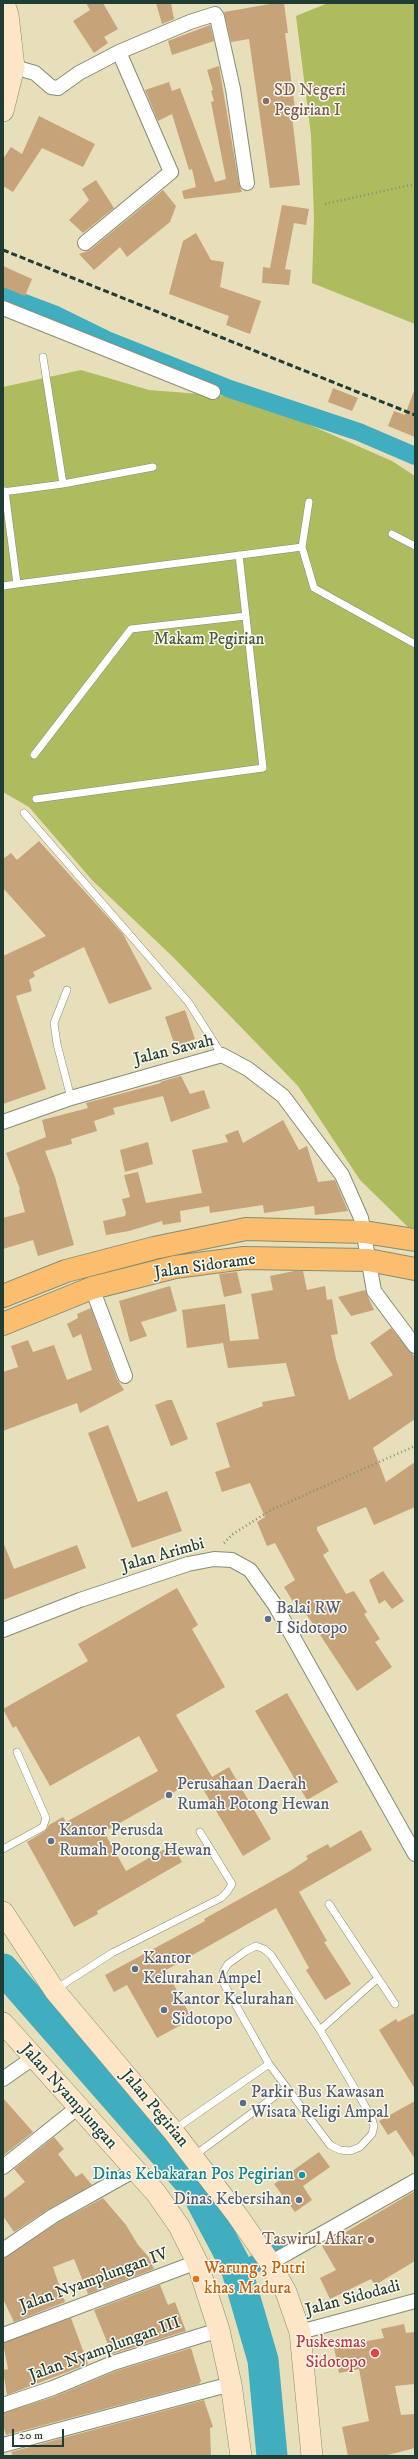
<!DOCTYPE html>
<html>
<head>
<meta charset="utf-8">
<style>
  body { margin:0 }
  #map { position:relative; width:418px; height:2459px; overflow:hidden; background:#e7dfb9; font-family:"IM FELL DW Pica",serif }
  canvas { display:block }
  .frame { position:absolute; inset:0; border:4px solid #1f3d34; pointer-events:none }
  .scale { position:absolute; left:12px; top:2429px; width:52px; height:18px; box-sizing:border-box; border:2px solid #1f3d34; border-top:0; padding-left:5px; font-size:12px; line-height:14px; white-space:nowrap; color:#1f3d34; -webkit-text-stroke:3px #fbf7ec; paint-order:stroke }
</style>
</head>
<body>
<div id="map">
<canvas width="418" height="2459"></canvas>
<div class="frame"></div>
<div class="scale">20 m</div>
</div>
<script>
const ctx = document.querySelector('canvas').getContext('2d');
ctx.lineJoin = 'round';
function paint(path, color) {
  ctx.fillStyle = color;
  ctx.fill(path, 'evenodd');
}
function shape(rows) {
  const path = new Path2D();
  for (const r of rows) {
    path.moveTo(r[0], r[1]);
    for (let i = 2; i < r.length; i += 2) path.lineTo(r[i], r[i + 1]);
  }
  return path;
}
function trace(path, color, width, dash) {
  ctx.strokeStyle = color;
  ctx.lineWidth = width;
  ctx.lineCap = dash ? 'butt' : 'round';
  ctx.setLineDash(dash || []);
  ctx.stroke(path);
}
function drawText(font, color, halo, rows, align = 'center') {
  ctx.font = font + ' "IM FELL DW Pica",serif';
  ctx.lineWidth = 3;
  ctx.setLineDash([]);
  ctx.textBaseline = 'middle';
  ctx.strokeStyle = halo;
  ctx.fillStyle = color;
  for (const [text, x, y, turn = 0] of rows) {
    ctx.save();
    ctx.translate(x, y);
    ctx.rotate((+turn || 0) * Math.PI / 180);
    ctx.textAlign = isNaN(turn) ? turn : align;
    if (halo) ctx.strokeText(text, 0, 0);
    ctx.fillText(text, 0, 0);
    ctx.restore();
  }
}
paint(shape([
  [328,3,415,3,415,324,312,283,314,218,311,135,296,16],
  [81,370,149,390,225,396,271,408,392,461,415,476,415,1228,408,1227,360,1180,298,1086,172,956,92,880,29,807,3,792,3,387]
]), '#aebb5e');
trace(shape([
  [3,295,56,315,107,340,230,389,359,432,415,456],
  [238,2273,279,2251]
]), '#41aec0', 18);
trace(shape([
  [3,1969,194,2187,235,2264,263,2360,272,2456]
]), '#41aec0', 31);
paint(shape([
  [86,3,103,3,118,29,104,37,108,43,94,53,73,21,90,10],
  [156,3,171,3,174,19,162,24],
  [276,3,284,3,288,33,285,33,296,116,292,116,300,185,270,188,249,39,231,42,224,12],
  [210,25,214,41,172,55,168,41],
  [219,66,239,184,242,192,184,199,182,191,196,187,192,169,189,170,172,114,158,121,145,90,169,82,172,91,180,88,215,182,226,179,211,102,214,101,211,91,213,90,207,70],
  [39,116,95,144,83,167,42,148,13,192,3,186,3,159,11,147,22,154],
  [96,180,114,208,83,233,69,220,89,200,82,189],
  [163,190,176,206,170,222,127,257,120,247,94,270,79,254,90,250],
  [282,205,309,209,306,225,294,223,285,269,291,270,289,285,262,283,263,267,270,268],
  [196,233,211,260,224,262,220,287,261,301,250,334,226,325,229,316,169,294,183,241],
  [3,266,32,279,25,296,3,287],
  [333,388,358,398,352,411,328,402],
  [414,391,415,391,415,437,388,426,394,411,405,415],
  [39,841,123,934,152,989,109,1004,84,947,33,972,35,976,29,980,32,991,16,996,46,1089,3,1104,3,956,46,936,3,888,3,859,11,853,17,860],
  [185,1010,195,1039,175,1046,165,1017],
  [181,1076,190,1094,204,1090,210,1108,171,1122,163,1096,113,1108,115,1114,94,1121,97,1131,71,1139,72,1144,45,1151,55,1177,74,1245,38,1256,33,1240,3,1249,3,1218,25,1212,19,1190,20,1189,6,1153,46,1137,42,1120,88,1108,86,1103,161,1083,160,1082],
  [283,1120,299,1150,307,1146,318,1182,335,1180,348,1211,315,1215,314,1206,264,1213,263,1205,210,1213,209,1206,180,1211,181,1222,163,1225,162,1221,129,1231,106,1235,103,1221,125,1216,126,1213,122,1199,130,1197,124,1175,138,1172,146,1203,202,1193,192,1150,228,1142,225,1135,238,1130,243,1143],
  [148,1142,153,1164,125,1172,120,1150],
  [294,1271,303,1271,307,1290,325,1286,327,1300,332,1299,338,1334,331,1335,336,1359,349,1400,393,1375,370,1343,391,1328,415,1357,415,1419,373,1448,386,1482,415,1462,415,1507,374,1525,366,1507,317,1527,317,1530,329,1551,323,1555,346,1594,354,1591,367,1612,364,1614,380,1639,375,1642,392,1667,357,1691,301,1606,297,1608,284,1587,295,1580,275,1543,267,1546,257,1522,265,1517,250,1483,222,1492,215,1472,230,1467,216,1423,263,1406,262,1402,295,1396,286,1363,228,1368,223,1343,187,1348,182,1310,225,1304,230,1341,259,1339,251,1294,273,1290,270,1276],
  [237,1272,242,1293,224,1297,219,1274],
  [170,1286,177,1311,141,1322,147,1336,130,1342,119,1301],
  [365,1290,374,1310,351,1316,338,1297],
  [91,1308,117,1379,124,1390,80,1413,77,1403,3,1431,3,1372,18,1367,11,1346,28,1340,33,1352,54,1345,67,1380,92,1370,81,1334,73,1338,67,1324,78,1318,77,1314],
  [168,1400,172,1400,188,1439,171,1446,155,1405],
  [108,1425,138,1502,167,1491,182,1531,132,1548,88,1433],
  [3,1542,14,1569,77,1545,86,1568,3,1600],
  [383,1571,404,1601,392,1609,385,1600,379,1604,369,1580],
  [177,1588,198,1625,192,1629,225,1687,176,1715,212,1777,229,1767,271,1839,243,1856,197,1779,104,1832,126,1871,172,1845,182,1862,97,1911,98,1914,74,1927,27,1842,45,1831,49,1825,63,1817,66,1822,158,1771,139,1736,50,1786,16,1726,13,1728,3,1709,88,1661,78,1644],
  [287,1693,338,1782,307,1800,255,1711],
  [361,1830,372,1850,299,1892,327,1941,324,1942,351,1984,325,2000,306,1970,309,1968,276,1908,166,1970,192,2019,157,2038,127,1985,114,1992,105,1975,205,1921,204,1919,290,1871,308,1859,306,1856,328,1844,330,1848],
  [415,2013,415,2089,379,2030,396,2019,398,2022],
  [3,2098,33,2132,4,2155,3,2154],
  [415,2101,415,2159,396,2130,388,2135,379,2121],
  [54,2137,64,2149,58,2154,76,2177,82,2173,92,2185,49,2209,14,2232,3,2216,3,2199,25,2182,14,2169],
  [319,2152,330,2167,303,2186,312,2200,295,2212,274,2184],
  [415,2191,415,2261,375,2285,371,2279,330,2299,320,2278,336,2270,322,2246],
  [103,2198,126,2225,138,2245,148,2256,154,2269,88,2294,74,2259,53,2267,65,2302,14,2322,3,2299,3,2258,57,2223],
  [160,2285,168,2305,175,2302,186,2331,112,2354,94,2310],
  [71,2318,88,2364,7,2395,3,2370,8,2369,3,2343],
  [404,2324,406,2333,415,2332,415,2384,395,2386,401,2415,415,2414,415,2448,384,2456,348,2456,342,2427,369,2421,359,2369,339,2373,334,2347,384,2338,381,2329],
  [191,2348,201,2381,199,2384,6,2435,3,2425,3,2413,56,2396,116,2371],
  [204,2400,213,2427,210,2428,211,2456,13,2456,11,2452]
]), '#c6a379');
const lane = shape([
  [43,357,63,484,153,467],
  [3,492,63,484],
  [392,534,415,546],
  [302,547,314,588,415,644],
  [17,584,302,547,309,502],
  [3,586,17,584,5,491],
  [34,755,131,629,246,616],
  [36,799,263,768,239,555],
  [24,813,189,1003,222,1055],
  [67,990,54,1023,57,1044,71,1098],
  [3,1849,43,1827,46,1818,17,1752],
  [329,1904,395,2004],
  [256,1946,264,1949,271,1955,320,2030,371,2116,374,2126,372,2134,360,2147,350,2151,340,2150,330,2145,269,2064,224,1984,223,1972,228,1964,246,1951,256,1946],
  [56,1989,112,1953,221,1898,227,1892,232,1884,200,1832],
  [320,2030,378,1978],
  [175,2129,269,2064],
  [195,2155,286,2088]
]);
const street = shape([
  [14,67,35,73,51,87,58,88,79,73,119,52,190,22,215,14,217,17,233,89,247,183],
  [85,243,171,172,119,52],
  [3,308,213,392],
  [3,1122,71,1098,222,1055,248,1069,283,1096,342,1175,361,1218,374,1291,415,1346],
  [92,1288,125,1376],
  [3,1630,80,1600,188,1564,214,1559,232,1560,250,1570,275,1605,415,1854],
  [3,2079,33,2058],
  [3,2167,77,2108],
  [3,2250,53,2216,135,2170],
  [270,2263,415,2181],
  [300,2332,415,2301],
  [3,2335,197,2262],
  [3,2405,53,2388,113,2363,219,2330],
  [3,2445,231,2384]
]);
const secondary = shape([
  [3,111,14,67,8,15,4,3],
  [3,1912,55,1991,173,2131,237,2215,269,2261,286,2292,300,2332,312,2456],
  [3,2023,156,2193,179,2226,197,2262,219,2330,231,2384,241,2456]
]);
const highway = shape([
  [3,1296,66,1271,154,1248,246,1229,364,1232,415,1240],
  [3,1324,92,1288,175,1267,244,1258,368,1260,415,1269]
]);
trace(lane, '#838e76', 8);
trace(street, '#838e76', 16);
trace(secondary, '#838e76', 22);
trace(highway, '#838e76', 24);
trace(shape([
  [325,204,415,184],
  [224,1543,233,1534,271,1510,415,1446]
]), '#838e76', 2.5, [1, 3]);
trace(lane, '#fff', 7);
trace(street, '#fff', 14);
trace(secondary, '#fde5c5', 21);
trace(highway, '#fbbd6e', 22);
trace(shape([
  [3,250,415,415]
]), '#1f3d34', 3, [6, 3]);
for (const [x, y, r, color] of [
  [266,101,4,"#8d6e63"],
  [268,1619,4,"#5c6f8a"],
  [169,1795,4,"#5c6f8a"],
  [51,1841,4,"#5c6f8a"],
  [135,1969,4,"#5c6f8a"],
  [164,2010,4,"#5c6f8a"],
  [243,2103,4,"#5c6f8a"],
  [302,2175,4,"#0f9aa8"],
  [299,2200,4,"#5c6f8a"],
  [371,2240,4,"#8d6e63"],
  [196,2279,4,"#e8710a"],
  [375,2353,5,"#e0444e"]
]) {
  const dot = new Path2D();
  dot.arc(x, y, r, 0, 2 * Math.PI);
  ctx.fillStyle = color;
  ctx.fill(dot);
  trace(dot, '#fbf7ec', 1.5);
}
drawText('17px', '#785e54', '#fbf7ec', [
  ["SD Negeri",274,91],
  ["Pegirian I",274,111],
  ["Taswirul Afkar",363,2240,"right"]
], 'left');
drawText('17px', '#435c3e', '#fbf7ec', [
  ["Makam Pegirian",209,640]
]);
drawText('17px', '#1f3d34', '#fbf7ec', [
  ["Jalan Sawah",174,1051,-14],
  ["Jalan Sidorame",205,1267,-8],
  ["Jalan Arimbi",163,1556,-16],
  ["Jalan Nyamplungan",68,2097,48],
  ["Jalan Pegirian",154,2109,50],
  ["Jalan Nyamplungan IV",94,2281,-20],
  ["Jalan Sidodadi",353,2299,-15],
  ["Jalan Nyamplungan III",105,2350,-20]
]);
drawText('17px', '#4e5e75', '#fbf7ec', [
  ["Balai RW",276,1609],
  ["I Sidotopo",276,1629],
  ["Perusahaan Daerah",177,1785],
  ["Rumah Potong Hewan",177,1805],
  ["Kantor Perusda",59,1831],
  ["Rumah Potong Hewan",59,1851],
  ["Kantor",143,1959],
  ["Kelurahan Ampel",143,1979],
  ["Kantor Kelurahan",172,2000],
  ["Sidotopo",172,2020],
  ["Parkir Bus Kawasan",251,2093],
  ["Wisata Religi Ampal",251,2113],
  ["Dinas Kebersihan",291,2200,"right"]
], 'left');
drawText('17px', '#0d838f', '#fbf7ec', [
  ["Dinas Kebakaran Pos Pegirian",294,2175]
], 'right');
drawText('17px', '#c56008', '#fbf7ec', [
  ["Warung 3 Putri",204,2269],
  ["khas Madura",204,2289]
], 'left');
drawText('17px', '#be3a42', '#fbf7ec', [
  ["Puskesmas",366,2343],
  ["Sidotopo",366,2363]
], 'right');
</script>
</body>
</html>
